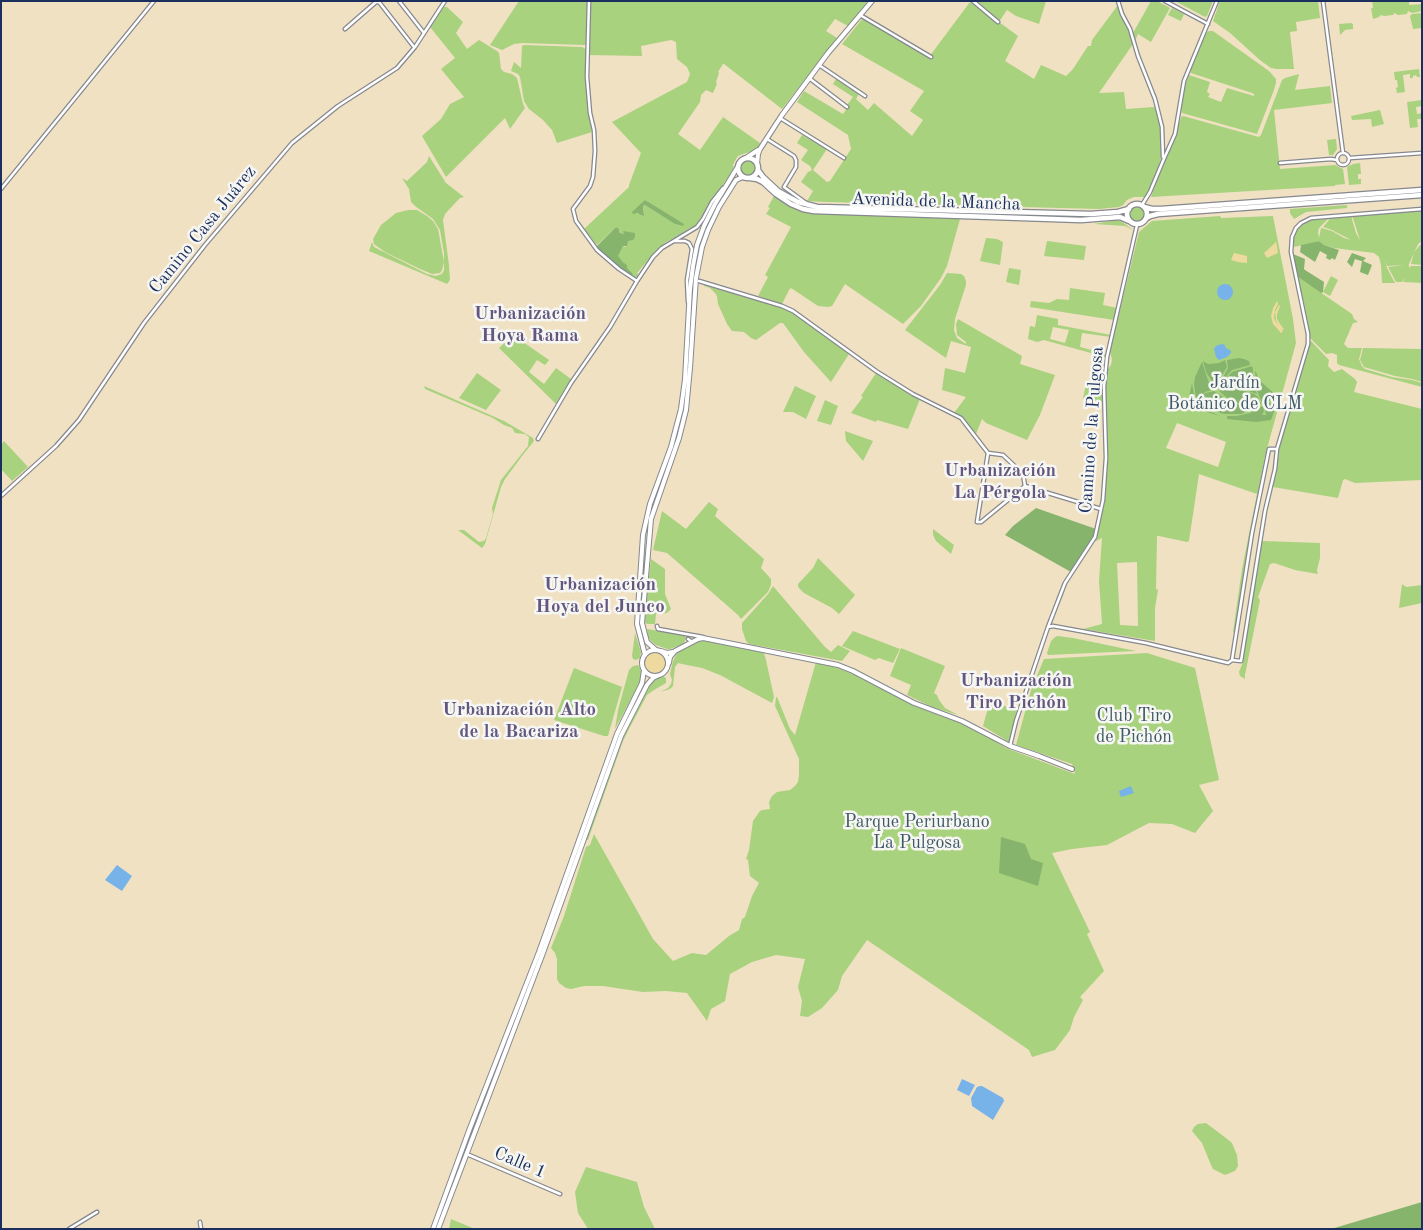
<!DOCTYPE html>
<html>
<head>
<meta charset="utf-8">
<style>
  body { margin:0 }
  #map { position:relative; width:1423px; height:1230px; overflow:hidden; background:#f0e1c3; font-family:"Old Standard TT",serif }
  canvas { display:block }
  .frame { position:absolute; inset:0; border:2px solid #1b2f5e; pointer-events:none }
</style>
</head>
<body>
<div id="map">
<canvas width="1423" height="1230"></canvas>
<div class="frame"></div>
</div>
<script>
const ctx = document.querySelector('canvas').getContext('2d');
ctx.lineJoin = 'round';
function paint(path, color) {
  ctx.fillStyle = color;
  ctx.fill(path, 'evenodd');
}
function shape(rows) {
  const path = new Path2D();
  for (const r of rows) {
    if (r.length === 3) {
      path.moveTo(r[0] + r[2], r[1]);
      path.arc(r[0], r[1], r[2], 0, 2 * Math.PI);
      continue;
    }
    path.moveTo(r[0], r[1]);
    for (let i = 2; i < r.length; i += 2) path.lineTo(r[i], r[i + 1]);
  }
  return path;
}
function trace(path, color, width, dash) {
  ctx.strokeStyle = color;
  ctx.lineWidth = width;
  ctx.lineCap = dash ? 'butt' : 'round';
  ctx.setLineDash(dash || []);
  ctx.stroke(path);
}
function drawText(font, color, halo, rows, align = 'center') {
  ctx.font = font + ' "Old Standard TT",serif';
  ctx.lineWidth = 5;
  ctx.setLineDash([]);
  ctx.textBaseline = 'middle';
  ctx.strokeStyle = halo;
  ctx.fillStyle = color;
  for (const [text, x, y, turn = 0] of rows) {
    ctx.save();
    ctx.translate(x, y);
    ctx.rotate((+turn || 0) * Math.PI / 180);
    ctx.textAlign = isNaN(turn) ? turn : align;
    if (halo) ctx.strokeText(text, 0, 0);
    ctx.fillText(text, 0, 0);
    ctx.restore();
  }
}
paint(shape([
  [519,1,588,1,587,44,584,45,522,43,514,44,502,50,490,45],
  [590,1,868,1,848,26,835,19,826,31,837,38,782,109,724,64,723,64,718,72,719,73,716,82,717,84,713,93,706,90,701,95,700,102,678,134,700,150,723,117,760,143,758,148,752,152,746,153,738,156,736,159,733,165,734,168,728,178,713,198,699,224,693,229,690,228,683,233,666,242,655,252,637,273,639,275,635,278,631,276,627,269,627,265,623,262,617,256,623,246,626,247,624,231,624,234,621,234,616,227,597,245,584,229,629,187,629,185,641,153,612,122,687,82,690,74,687,67,677,59,676,42,671,40,641,46,642,56,589,55],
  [645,200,681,227,645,205,643,206,644,213,642,216,638,213,636,214],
  [974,1,1046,1,1039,24,1016,16,1007,10,999,22,1018,36,1005,61,1034,79,1041,65,1066,76,1073,69,1088,46,1091,46,1092,40,1118,5,1130,29,1133,44,1099,93,1124,92,1126,109,1154,107,1157,109,1161,126,1163,151,1157,172,1146,197,1134,197,1127,200,1123,205,1119,207,1099,209,827,202,807,201,813,191,801,182,808,172,812,170,810,166,801,160,808,150,797,143,802,135,827,149,813,170,827,182,830,181,851,149,848,135,797,102,804,91,843,114,848,107,847,105,853,97,833,84,836,79,859,94,856,99,868,110,874,103,912,136,923,120,910,111,924,91,842,44,863,18,929,57,970,2,998,23,999,22],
  [1151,1,1157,1,1170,8,1151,42,1138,34,1135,41,1133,33],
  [1175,1,1213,1,1207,16,1205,17],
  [1220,1,1318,1,1320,18,1296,22,1297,31,1290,32,1294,69,1277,69,1271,68,1261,61,1230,33,1213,21],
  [1372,1,1409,1,1409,5,1422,4,1422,11,1412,13,1408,11,1407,14,1398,15,1394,13,1393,15,1384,16,1381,15,1379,17,1373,19,1371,8,1373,8],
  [444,7,447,7,463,22,456,33,467,49,479,40,497,51,499,53,501,69,504,72,512,74,517,78,523,104,525,108,510,129,505,118,446,177,422,136,441,119,450,104,464,97,441,69,455,58,430,27],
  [1172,8,1184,14,1181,21,1168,15],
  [1422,13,1422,28,1413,29,1410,16,1412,14],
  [1351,23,1353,24,1353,29,1345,30,1340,35,1339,24],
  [1209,31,1213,31,1269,71,1276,79,1276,83,1274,90,1257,134,1182,113,1181,110,1184,88,1189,75,1210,82,1207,92,1210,94,1208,97,1221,102,1227,88,1254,96,1254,94,1252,93,1191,73,1190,70,1202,41,1205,33],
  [524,45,582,47,586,49,586,92,592,132,557,143,552,130,543,120,529,109,524,101,520,77,518,74,511,71,514,62,521,68,522,46],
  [1419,69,1420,77,1417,77,1416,75,1413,76,1413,78,1410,78,1410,74,1403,75,1405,92,1397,93,1396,88,1398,87,1397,80,1395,80,1394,72],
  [1299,74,1295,90,1330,86,1332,103,1274,110,1280,169,1335,165,1343,169,1345,184,1335,185,1335,186,1151,197,1165,158,1176,135,1181,117,1183,116,1259,137,1261,135,1282,80,1285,78],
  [1422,100,1422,106,1416,107,1417,114,1422,113,1422,119,1417,119,1418,127,1410,128,1407,102],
  [1380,110,1384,124,1372,127,1371,119,1352,120,1351,116],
  [1336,139,1337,149,1333,155,1329,155,1327,140],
  [429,156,446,183,464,197,460,198,457,201,445,214,443,220,449,265,450,280,447,284,369,251,372,242,374,247,378,249,427,274,436,276,442,274,444,270,444,253,440,230,433,219,415,206,411,202,409,189,402,178,407,181,427,162],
  [748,168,8],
  [1360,163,1361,174,1358,174,1358,179,1361,179,1361,184,1349,185,1347,167,1353,164],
  [774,196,799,210,814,213,960,218,960,219,947,266,941,278,921,306,903,324,845,284,832,306,828,307,818,306,791,288,789,290,782,304,758,296,768,277,765,275,791,227,766,214,770,208,768,207],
  [1347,205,1347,208,1306,212,1294,219,1290,213,1290,209],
  [1138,214,8],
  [408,210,417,210,427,216,433,221,438,229,444,262,442,270,440,273,432,274,418,268,385,252,374,244,373,239,381,225,396,213],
  [1422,210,1422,242,1419,243,1414,252,1422,243,1422,265,1411,264,1414,253,1409,264,1408,265,1409,265,1409,268,1411,266,1422,266,1422,283,1403,282,1405,277,1402,282,1396,282,1388,267,1405,265,1387,266,1385,261,1387,268,1395,283,1382,283,1381,265,1379,257,1374,253,1334,248,1324,245,1319,241,1294,247,1294,236,1296,231,1300,226,1311,220,1328,219,1319,228,1318,232,1319,238,1321,228,1332,231,1344,238,1351,240,1332,230,1323,227,1329,220,1328,217,1351,216,1356,233,1360,240,1352,215],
  [1220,216,1221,218,1273,216,1293,319,1296,343,1265,456,1251,528,1235,632,1233,632,1242,569,1257,494,1199,474,1189,541,1187,542,1159,536,1157,536,1156,589,1158,590,1155,608,1155,641,1083,629,1102,624,1099,581,1102,538,1094,542,1098,531,1104,500,1107,454,1105,387,1106,375,1108,369,1111,365,1112,360,1110,351,1139,232,1152,221],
  [1177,423,1226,442,1218,467,1166,448],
  [1137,562,1138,626,1120,625,1117,563],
  [1117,220,1122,222,1133,230,1125,226,1094,224],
  [986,238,997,239,1003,242,1000,265,980,261],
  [1047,241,1086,246,1084,260,1044,256],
  [1009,268,1021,270,1019,285,1006,282],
  [947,273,961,274,964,276,966,281,966,285,955,319,954,330,957,338,966,344,966,342,957,335,956,324,958,319,1022,356,1020,364,1055,375,1040,415,1027,440,986,423,982,419,976,434,962,417,954,413,966,397,942,390,945,368,965,373,971,347,951,341,946,358,905,330,940,285],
  [1331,276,1338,280,1330,296,1323,292],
  [1298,277,1352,314,1354,319,1358,322,1353,323,1344,344,1348,348,1362,348,1359,359,1362,366,1365,369,1392,377,1412,380,1422,383,1422,387,1339,365,1337,363,1337,355,1332,353,1326,354,1310,338,1306,312],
  [704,285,783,307,790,311,849,354,831,382,804,352,783,323,780,323,756,340,751,338,744,332,732,331,727,324,718,304,717,296,715,293,710,288,704,286],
  [1070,288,1105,293,1103,305,1117,308,1114,320,1030,307,1031,301,1049,303,1057,299,1069,300],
  [1037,315,1058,319,1058,325,1111,335,1111,337,1082,333,1080,347,1107,354,1105,357,1044,340,1037,342,1028,339,1030,326,1035,327],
  [1053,327,1069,330,1065,343,1050,339],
  [513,335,549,360,545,365,537,360,529,372,544,384,556,368,571,379,556,404,499,348],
  [1311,341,1329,360,1328,366,1334,372,1342,369,1355,379,1357,382,1354,392,1422,409,1422,480,1355,483,1345,479,1343,480,1338,498,1273,487,1279,448,1310,341],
  [1363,348,1422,349,1422,382,1412,379,1395,376,1364,367,1360,360],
  [477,373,501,390,486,410,459,398],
  [876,373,920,399,908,429,877,420,876,422,851,413,863,397,861,396],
  [1086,384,1102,388,1103,402,1083,398],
  [424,386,504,421,533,438,534,441,522,456,505,479,501,487,485,544,482,548,458,530,464,530,479,542,484,541,486,538,493,514,492,508,501,480,528,446,529,437,525,434,515,433,512,428,504,425,493,418,425,389],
  [795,386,816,396,806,419,793,412,783,412],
  [825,400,838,406,831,425,817,421],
  [845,431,873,441,863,461,846,441],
  [4,441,28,467,12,481,1,469,1,445],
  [709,502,718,509,715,516,764,559,761,568,771,579,771,585,768,592,741,619,738,615,667,553,653,550,662,511,686,529],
  [933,529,954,545,951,554,936,541,933,535],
  [1262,541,1320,543,1320,558,1317,570,1318,574,1295,570,1274,563,1270,564,1258,597,1260,600,1245,675,1245,679,1240,676,1239,672,1243,662,1253,593],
  [818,558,855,595,839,614,832,608,804,593,798,587,798,584,813,568],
  [651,559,665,569,665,594,671,609,667,613,656,614,655,624,647,624,644,622],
  [1402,584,1406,587,1422,585,1422,603,1399,608],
  [773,586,825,647,831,652,838,645,850,651,842,661,749,644,746,641,742,629,742,623,768,594],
  [647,629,685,635,686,636,684,644,670,649,667,649,656,645,651,641,648,637],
  [853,631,900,649,893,663,879,658,875,660,842,646],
  [635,633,641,652,640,658,636,660,633,659,632,656],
  [1058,636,1073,638,1136,651,1048,655,1047,653,1051,641,1055,637],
  [708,640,763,650,766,660,774,697,772,703,720,675,702,668,682,664,678,663,675,667,673,686,670,689,660,692,668,688,671,684,672,680,670,674,673,661,677,653,700,641],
  [901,648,945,666,934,693,937,695,939,700,945,708,958,715,932,707,907,695,911,685,890,676],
  [1147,653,1195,668,1219,780,1199,785,1213,811,1195,833,1172,824,1149,823,1107,845,1072,849,1052,853,1090,932,1087,934,1104,971,1080,997,1083,1000,1074,1017,1070,1030,1055,1050,1032,1057,1029,1050,867,940,842,976,838,990,822,1008,808,1017,800,1016,802,1001,798,987,805,959,776,955,752,962,730,974,725,1001,711,1009,707,1021,687,993,666,991,643,992,603,986,584,986,571,989,566,988,559,983,557,979,557,959,555,953,551,948,564,916,586,847,590,845,594,834,653,939,673,961,692,953,706,955,729,936,739,930,742,919,745,917,752,896,759,883,750,876,748,860,746,859,749,850,753,821,760,811,762,810,770,809,769,802,772,796,777,792,790,790,795,786,798,782,799,774,799,759,775,706,776,697,777,697,790,729,795,735,816,662,838,668,857,676,930,712,970,726,1006,748,1075,774,1072,764,1016,745,1031,690,1044,659],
  [638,665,640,668,641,671,640,682,615,729,618,710,629,670,633,666],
  [574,668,622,687,608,736,604,736,554,720],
  [663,676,666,678,666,683,654,690,647,695,630,727,623,741,588,840,586,840,626,730,650,684,654,679],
  [990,701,1017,710,1009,742,983,726],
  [1206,1123,1226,1138,1232,1143,1237,1155,1238,1166,1235,1171,1225,1175,1213,1169,1211,1165,1202,1143,1192,1131,1194,1127,1198,1124],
  [586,1167,637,1182,644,1207,655,1229,588,1229,578,1213,575,1192],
  [451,1219,475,1229,449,1229]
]), '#a8d27e');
paint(shape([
  [645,200,684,224,683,226,675,224,645,205,643,206,644,216,640,215,638,213,633,214,632,212],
  [616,227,619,229,619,232,622,234,624,234,623,231,635,233,635,237,633,240,628,241,627,246,623,246,618,256,623,262,627,265,627,268,633,274,631,276,601,253,596,247],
  [1319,241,1324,245,1339,250,1335,260,1332,258,1330,260,1326,258,1327,255,1320,251,1315,262,1300,252,1301,245],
  [1352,253,1366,258,1363,261,1372,265,1368,275,1360,272,1362,261,1361,261,1355,259,1352,267,1347,262],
  [1293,254,1305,259,1304,269,1305,270,1324,282,1323,292,1321,293,1298,277],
  [1239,358,1244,359,1249,361,1250,365,1232,370,1220,383,1228,368,1227,360],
  [1225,360,1227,367,1221,377,1216,388,1206,372,1203,361,1208,364,1219,363],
  [1202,362,1208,380,1211,386,1215,389,1205,392,1196,399,1194,384,1195,377],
  [1252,366,1253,369,1253,382,1257,394,1240,388,1218,389,1224,380,1232,372],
  [1255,370,1260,381,1276,395,1268,402,1263,404,1261,401,1256,387],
  [1192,383,1195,400,1203,408,1220,416,1204,411,1188,401],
  [1229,389,1242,390,1254,394,1258,397,1261,404,1247,404,1238,403,1226,397,1219,391],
  [1214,391,1233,403,1245,406,1261,406,1241,414,1224,414,1211,410,1197,400,1202,394],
  [1277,396,1279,397,1271,420,1256,422,1227,419,1227,416,1237,416,1250,413,1263,406,1264,411,1262,415,1266,415,1264,405,1273,402],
  [1036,508,1096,529,1094,537,1071,572,1005,535,1013,526],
  [1001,837,1025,844,1031,859,1043,863,1038,886,999,873],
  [1422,1202,1422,1229,1331,1229]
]), '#86b46d');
paint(shape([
  [1276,241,1278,253,1267,258,1264,253,1274,244],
  [1234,253,1247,256,1247,263,1238,262,1231,260],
  [1277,301,1278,304,1275,310,1274,318,1278,326,1276,320,1275,312,1279,305,1280,306,1277,314,1277,319,1280,324,1284,329,1283,330,1281,329,1283,331,1281,333,1273,324,1271,316,1273,308],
  [655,663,11]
]), '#eeda9e');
paint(shape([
  [1225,292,8],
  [1224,344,1226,348,1231,351,1231,353,1227,357,1219,360,1216,357,1214,348,1218,345],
  [1131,786,1134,793,1121,797,1119,791],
  [117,865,132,876,122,891,105,880],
  [962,1079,975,1085,969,1096,957,1090],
  [980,1086,982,1086,1003,1098,1004,1101,993,1120,972,1106,971,1098,977,1087]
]), '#77b2e8');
const minor = shape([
  [399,1,424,33],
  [589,1,587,77,590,113,594,130,595,151,593,177,590,186,573,209,576,221,597,250,619,269,637,281],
  [973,1,998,22],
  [1118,1,1122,14,1130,29,1138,56,1155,99,1162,127,1163,157],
  [1165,1,1208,24],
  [1323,1,1343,153],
  [860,15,931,57],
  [345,29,376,2,379,2,414,47],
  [819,65,865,96],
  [809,78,847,107],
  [780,118,844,158],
  [767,139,794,156,796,160,796,167,784,187,806,203],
  [1343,159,6],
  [1350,158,1422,153],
  [1280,163,1331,159,1337,160],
  [1,189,154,1],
  [1142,205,1150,192,1163,161,1175,134,1184,81,1217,1],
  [675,241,685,241,689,243,692,249,687,280,688,302],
  [699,281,782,306,793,311,876,371,913,394,961,418,988,453,1003,455,1023,474,1025,486,1101,509],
  [538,439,571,383,610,327,637,281,653,257,662,248,697,227,703,219,712,202,723,188],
  [988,453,977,522,981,522,1025,486],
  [1,496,56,446,79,420,144,323,205,245,292,143,338,106,397,68,415,47,445,1],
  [657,626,658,629,703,637],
  [1048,627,1065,583,1095,537,1103,500,1106,458,1104,387,1107,357,1137,225],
  [688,639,692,642],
  [1232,660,1252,533,1269,449,1277,449],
  [1010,746,1016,721,1048,627,1053,626,1146,643,1228,663,1232,660,1241,661,1265,511,1275,469,1277,449,1308,344,1308,334,1291,252,1292,237,1296,228,1301,223,1311,218,1422,209],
  [469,1155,560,1194],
  [200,1222,201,1229],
  [69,1229,97,1212]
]);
const tertiary = shape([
  [661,651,667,653,673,652],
  [669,663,670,657,675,651,698,639,703,638,838,665,853,671,914,703,962,721,1010,746,1039,756,1072,769]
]);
const secondary = shape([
  [746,158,758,150],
  [757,164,758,154,760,149,782,115,828,53,872,1],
  [655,663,13],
  [656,650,647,642,642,623,651,519,679,438,686,410,690,368,696,278,702,247,708,230,719,207,736,180,743,177],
  [645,655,637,624,643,535,650,504,671,447,681,409,685,379,690,289,693,266,697,245,704,226,715,204,737,168],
  [433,1229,470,1128,539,952,617,734,642,683,644,670],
  [438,1229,543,953,621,736,647,685,653,678,657,676]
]);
const primary = shape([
  [748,168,10],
  [758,170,763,177,778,191,798,202,817,207,1091,214,1118,212,1129,209],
  [750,178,757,179,763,182,776,194,791,204,803,209,814,211,1081,220,1120,217,1129,221],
  [1137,214,10],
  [1144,207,1152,209,1161,209,1422,190],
  [1147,218,1150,216,1158,214,1422,195]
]);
trace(minor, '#868890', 5);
trace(tertiary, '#868890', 6);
trace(secondary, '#868890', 6);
trace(primary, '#868890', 7);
trace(minor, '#fff', 2.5);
trace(tertiary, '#fff', 4);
trace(secondary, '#fff', 4);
trace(primary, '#fff', 4.5);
drawText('18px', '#1b2f5e', '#f6f6f2', [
  ["Avenida de la Mancha",936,202,2],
  ["Camino Casa Juárez",203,230,-51],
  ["Camino de la Pulgosa",1092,430,-86],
  ["Calle 1",520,1163,23]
]);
drawText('18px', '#3e5866', '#f6f6f2', [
  ["Jardín",1235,383],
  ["Botánico de CLM",1235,404],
  ["Club Tiro",1134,716],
  ["de Pichón",1134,737],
  ["Parque Periurbano",917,822],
  ["La Pulgosa",917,843]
]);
drawText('bold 19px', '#635780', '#f6f6f2', [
  ["Urbanización",530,314],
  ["Hoya Rama",530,336],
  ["Urbanización",1000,471],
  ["La Pérgola",1000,493],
  ["Urbanización",600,585],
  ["Hoya del Junco",600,607],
  ["Urbanización",1016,681],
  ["Tiro Pichón",1016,703],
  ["Urbanización Alto",519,710],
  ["de la Bacariza",519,732]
]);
</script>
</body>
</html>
